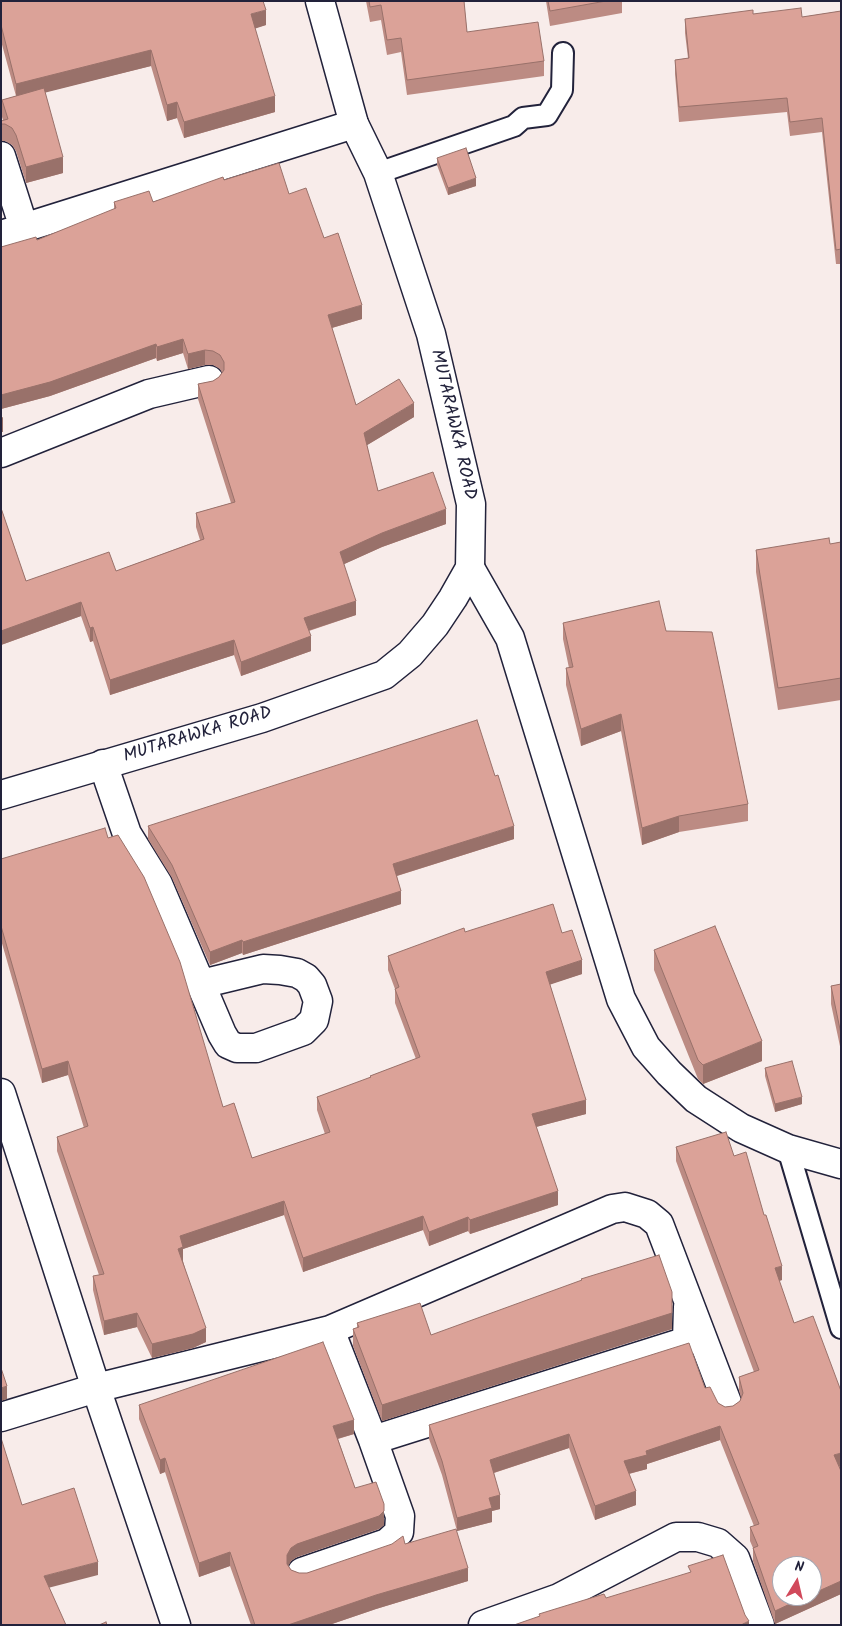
<!DOCTYPE html>
<html>
<head>
<meta charset="utf-8">
<style>
  body { margin:0 }
  #map { position:relative; width:842px; height:1626px; overflow:hidden; background:#f8ecea; font-family:Kalam,sans-serif }
  canvas { display:block }
  .frame { position:absolute; inset:0; border:2px solid #22223b; pointer-events:none }
  .north { position:absolute; left:772px; top:1556px; width:50px; height:50px; box-sizing:border-box; background:#fff; border:1px solid #a7a7b1; border-radius:50%; rotate:9deg; font-size:14px; font-weight:700; line-height:20px; text-align:center; color:#22223b }
  .north::after { content:''; display:block; margin:auto; width:18px; height:22px; background:#d1495b; clip-path:polygon(50% 0,100% 100%,50% 72%,0 100%) }
</style>
</head>
<body>
<div id="map">
<canvas width="842" height="1626"></canvas>
<div class="frame"></div>
<div class="north">N</div>
</div>
<script>
const ctx = document.querySelector('canvas').getContext('2d');
ctx.lineJoin = 'round';
function shape(rows) {
  const path = new Path2D();
  for (const r of rows) {
    path.moveTo(r[0], r[1]);
    for (let i = 2; i < r.length; i += 2) path.lineTo(r[i], r[i + 1]);
  }
  return path;
}
function trace(path, color, width, dash) {
  ctx.strokeStyle = color;
  ctx.lineWidth = width;
  ctx.lineCap = dash ? 'butt' : 'round';
  ctx.setLineDash(dash || []);
  ctx.stroke(path);
}
function paint(path, color) {
  ctx.fillStyle = color;
  ctx.fill(path, 'evenodd');
}
function drawText(font, color, halo, rows, align = 'center') {
  ctx.font = font + ' Kalam,sans-serif';
  ctx.lineWidth = 4.5;
  ctx.setLineDash([]);
  ctx.textBaseline = 'middle';
  ctx.strokeStyle = halo;
  ctx.fillStyle = color;
  for (const [text, x, y, turn = 0] of rows) {
    ctx.save();
    ctx.translate(x, y);
    ctx.rotate((+turn || 0) * Math.PI / 180);
    ctx.textAlign = isNaN(turn) ? turn : align;
    if (halo) ctx.strokeText(text, 0, 0);
    ctx.fillText(text, 0, 0);
    ctx.restore();
  }
}
const lane = shape([
  [378,173,514,126,523,118,547,115,562,90,563,53],
  [788,1149,841,1328]
]);
const street = shape([
  [1,156,24,228],
  [1,235,354,124],
  [1,453,149,394,209,380],
  [470,568,510,638,621,999,646,1047,669,1073,696,1099,741,1128,788,1149,841,1164],
  [103,764,127,834,158,884,222,1034,228,1044,237,1048,256,1048,303,1031,314,1020,318,1001,312,985,306,978,297,973,280,970,263,969,201,984],
  [1,1093,96,1388,176,1625],
  [1,1417,96,1388,330,1330,612,1209,625,1207,647,1214,659,1224,728,1405],
  [373,1440,687,1341,688,1307],
  [302,1572,387,1543,399,1532,400,1516,373,1440,330,1330],
  [483,1625,559,1598,676,1537,698,1537,718,1543,735,1558,760,1625]
]);
const secondary = shape([
  [1,795,262,718,384,675,410,654,435,625,453,598,470,568,471,504,431,334,378,173,354,124,320,1]
]);
trace(lane, '#22223b', 24);
trace(street, '#22223b', 31);
trace(secondary, '#22223b', 31);
trace(lane, '#fff', 20);
trace(street, '#fff', 28);
trace(secondary, '#fff', 28);
paint(shape([
  [1,1,266,25,255,28,275,112,184,138,177,118,167,121,151,66,45,92,63,173,26,183,16,151,12,145,5,141,1,141,1,121,3,120,2,117,2,100,16,96,1,41],
  [366,1,464,1,467,32,544,61,544,76,407,95,401,52,387,55,381,20,370,22],
  [546,1,622,1,622,13,550,26],
  [841,11,841,264,836,264,822,132,790,136,787,112,679,122,675,74,675,60,688,58,685,33,685,19,753,14,802,17],
  [437,158,476,186,448,195,437,165],
  [224,180,289,194,324,238,362,319,332,328,356,405,414,417,367,445,378,491,446,524,382,547,344,564,356,615,309,631,311,651,241,676,234,655,110,695,93,641,90,642,81,616,1,645,1,508,26,581,116,571,200,540,196,527,196,513,231,503,198,399,198,384,213,381,219,377,222,373,220,369,213,365,205,365,188,369,183,353,157,361,156,358,50,396,1,409,1,247,37,240,114,210,114,202,153,202],
  [841,542,841,700,778,710,756,572,756,550,830,544],
  [563,623,666,631,748,804,748,821,679,832,642,845,621,731,581,746,566,685,566,668,569,668,563,639],
  [148,826,514,839,397,876,401,904,243,955,242,953,210,965,172,878,148,839],
  [108,838,223,1107,252,1158,325,1134,317,1110,317,1097,370,1078,370,1076,416,1059,395,1003,395,989,388,970,388,956,465,932,562,933,582,974,550,984,586,1114,536,1127,558,1205,470,1234,468,1231,429,1246,423,1230,303,1272,284,1215,183,1249,183,1261,206,1342,193,1348,152,1358,137,1327,104,1335,93,1290,93,1276,99,1275,57,1151,57,1137,84,1128,68,1075,42,1083,1,940,1,859],
  [654,950,762,1061,703,1084,698,1079,654,970],
  [841,984,841,1051,831,1004,831,986],
  [765,1068,802,1104,775,1112,765,1076],
  [676,1147,734,1156,782,1280,779,1281,841,1471,841,1594,775,1624,753,1561,753,1548,750,1541,750,1527,754,1526,720,1440,647,1464,647,1469,629,1474,636,1505,595,1520,569,1448,494,1473,500,1509,492,1511,492,1522,457,1531,442,1475,429,1439,429,1425,705,1388,718,1403,725,1407,733,1406,740,1401,741,1398,739,1390,739,1377,754,1372,676,1161],
  [672,1309,672,1329,382,1421,353,1346,353,1329,357,1328,357,1323,431,1335],
  [139,1405,354,1434,338,1439,355,1488,384,1518,384,1525,379,1529,297,1557,291,1561,288,1565,291,1570,299,1573,307,1573,405,1544,468,1581,376,1609,329,1625,251,1625,230,1566,199,1577,165,1472,160,1474,139,1419]
]), '#bc8b83');
paint(shape([
  [266,10,266,25,251,30,251,14],
  [151,50,151,66,16,100,16,84],
  [275,96,275,112,184,138,184,122],
  [177,102,177,118,167,121,167,105],
  [63,157,63,173,26,183,26,167],
  [476,178,476,186,448,195,448,188],
  [362,305,362,319,328,329,328,315],
  [183,339,183,353,157,361,157,347],
  [156,344,156,358,50,396,1,409,1,395],
  [205,350,205,365,188,369,188,354],
  [414,403,414,417,364,447,364,433],
  [3,417,3,432,1,432,1,418],
  [446,509,446,524,382,547,340,566,340,552,382,533],
  [356,601,356,615,304,632,304,618],
  [81,602,81,616,1,645,1,631],
  [93,627,93,641,90,642,90,628],
  [311,636,311,651,241,676,241,662],
  [234,640,234,655,110,695,110,680],
  [621,714,621,731,581,746,581,729],
  [679,816,679,832,642,845,642,828],
  [514,826,514,839,393,877,393,864],
  [401,891,401,904,243,955,243,942],
  [242,940,242,953,210,965,210,952],
  [582,960,582,974,546,986,546,972],
  [762,1041,762,1061,703,1084,703,1065],
  [68,1061,68,1075,42,1083,42,1069],
  [802,1097,802,1104,775,1112,775,1104],
  [586,1100,586,1114,532,1128,532,1114],
  [558,1191,558,1205,470,1234,470,1220],
  [284,1201,284,1215,183,1249,183,1261,178,1263,178,1249,180,1236],
  [423,1216,423,1230,303,1272,303,1258],
  [468,1217,468,1231,429,1246,429,1232],
  [782,1266,782,1280,775,1282,775,1268],
  [672,1292,672,1329,382,1421,382,1405],
  [137,1313,137,1327,104,1335,104,1321],
  [206,1328,206,1342,193,1348,152,1358,152,1344],
  [7,1386,7,1399,1,1401,1,1388],
  [354,1420,354,1434,333,1440,333,1426],
  [720,1426,720,1440,647,1464,647,1469,624,1475,624,1461,646,1451],
  [569,1434,569,1448,490,1474,490,1460],
  [841,1453,841,1466,834,1469,834,1455],
  [165,1458,165,1472,160,1474,160,1460],
  [636,1491,636,1505,595,1520,595,1506],
  [500,1495,500,1509,492,1511,492,1522,457,1531,457,1518,489,1498],
  [384,1504,384,1525,379,1529,297,1557,291,1561,287,1569,287,1555,291,1548,297,1544],
  [230,1552,230,1566,199,1577,199,1563],
  [98,1562,98,1575,44,1589,44,1576],
  [468,1568,468,1581,376,1609,329,1625,288,1625,376,1595],
  [841,1581,841,1594,775,1624,775,1611,807,1596,812,1596,812,1594],
  [749,1621,749,1625,741,1625]
]), '#99716a');
const building = shape([
  [1,1,263,1,266,10,251,14,275,96,184,122,177,102,167,105,151,50,16,84,1,25,1,1],
  [369,1,464,1,467,32,538,22,544,61,407,80,401,38,387,40,381,5,370,7,369,1],
  [548,1,606,1,550,11,548,1],
  [801,8,802,17,841,11,841,249,836,250,822,118,790,122,787,98,679,107,675,60,689,58,685,19,753,10,753,14,801,8],
  [44,88,63,157,26,167,16,135,12,128,5,124,1,124,1,121,8,119,2,100,44,88],
  [466,148,476,178,448,188,437,158,466,148],
  [279,163,289,194,306,188,324,238,338,233,362,305,328,315,356,405,399,379,414,403,364,433,378,491,433,472,446,509,382,533,340,552,356,601,304,618,311,636,241,662,234,640,110,680,93,627,90,628,81,602,1,631,1,508,26,581,109,552,116,571,204,539,196,513,235,502,198,384,213,381,219,377,224,370,224,362,220,355,213,351,205,350,188,354,183,339,157,347,156,344,50,382,1,395,1,247,36,237,37,240,116,208,114,202,149,191,153,202,223,177,224,180,279,163],
  [829,538,830,544,841,542,841,678,778,688,756,550,829,538],
  [659,601,666,631,712,632,748,804,679,816,642,828,621,714,581,729,566,668,573,667,563,623,659,601],
  [477,720,495,776,498,775,514,826,393,864,401,891,243,942,242,940,210,952,172,865,148,826,477,720],
  [105,828,108,838,118,835,144,877,180,962,223,1107,234,1103,252,1158,330,1132,317,1097,371,1077,370,1076,420,1057,395,989,399,987,388,956,464,928,465,932,553,904,562,933,572,930,582,960,546,972,586,1100,532,1114,558,1191,470,1220,468,1217,429,1232,423,1216,303,1258,284,1201,180,1236,183,1247,178,1249,206,1328,193,1334,152,1344,137,1313,104,1321,93,1276,104,1274,57,1137,88,1126,68,1061,42,1069,1,926,1,859,105,828],
  [715,926,762,1041,703,1065,698,1060,654,950,715,926],
  [841,984,841,1034,831,986,841,984],
  [792,1061,802,1097,775,1104,765,1068,792,1061],
  [726,1132,734,1156,746,1152,764,1215,766,1215,782,1266,775,1268,794,1323,813,1316,841,1391,841,1453,834,1455,841,1471,841,1581,812,1594,812,1566,782,1566,782,1596,807,1596,775,1611,753,1548,758,1546,750,1527,759,1524,720,1426,646,1451,647,1455,624,1461,636,1491,595,1506,569,1434,490,1460,500,1495,489,1498,492,1508,457,1518,442,1461,429,1425,689,1343,705,1388,710,1387,718,1403,725,1407,733,1406,740,1401,743,1393,739,1377,759,1370,676,1147,726,1132],
  [659,1255,672,1292,672,1313,382,1405,353,1329,359,1327,357,1323,420,1303,431,1335,582,1280,581,1279,659,1255],
  [323,1342,354,1420,333,1426,355,1488,376,1482,384,1504,384,1511,379,1516,297,1544,291,1548,287,1555,287,1564,291,1570,299,1573,307,1573,392,1544,403,1536,405,1544,456,1529,468,1568,376,1595,288,1625,255,1625,230,1552,199,1563,165,1458,160,1460,139,1405,323,1342],
  [1,1368,7,1386,1,1388,1,1368],
  [1,1438,22,1505,74,1488,98,1562,44,1576,66,1625,1,1625,1,1438],
  [723,1555,745,1615,749,1621,741,1625,514,1625,540,1616,539,1614,604,1594,606,1598,691,1572,688,1566,723,1555],
  [106,1622,107,1625,99,1625,106,1622]
]);
paint(building, '#dba298');
trace(building, '#99716a', 1);
drawText('18px', '#22223b', '#fff', [
  ["MUTARAWKA ROAD",452,425,77],
  ["MUTARAWKA ROAD",198,736,-17]
]);
</script>
</body>
</html>
